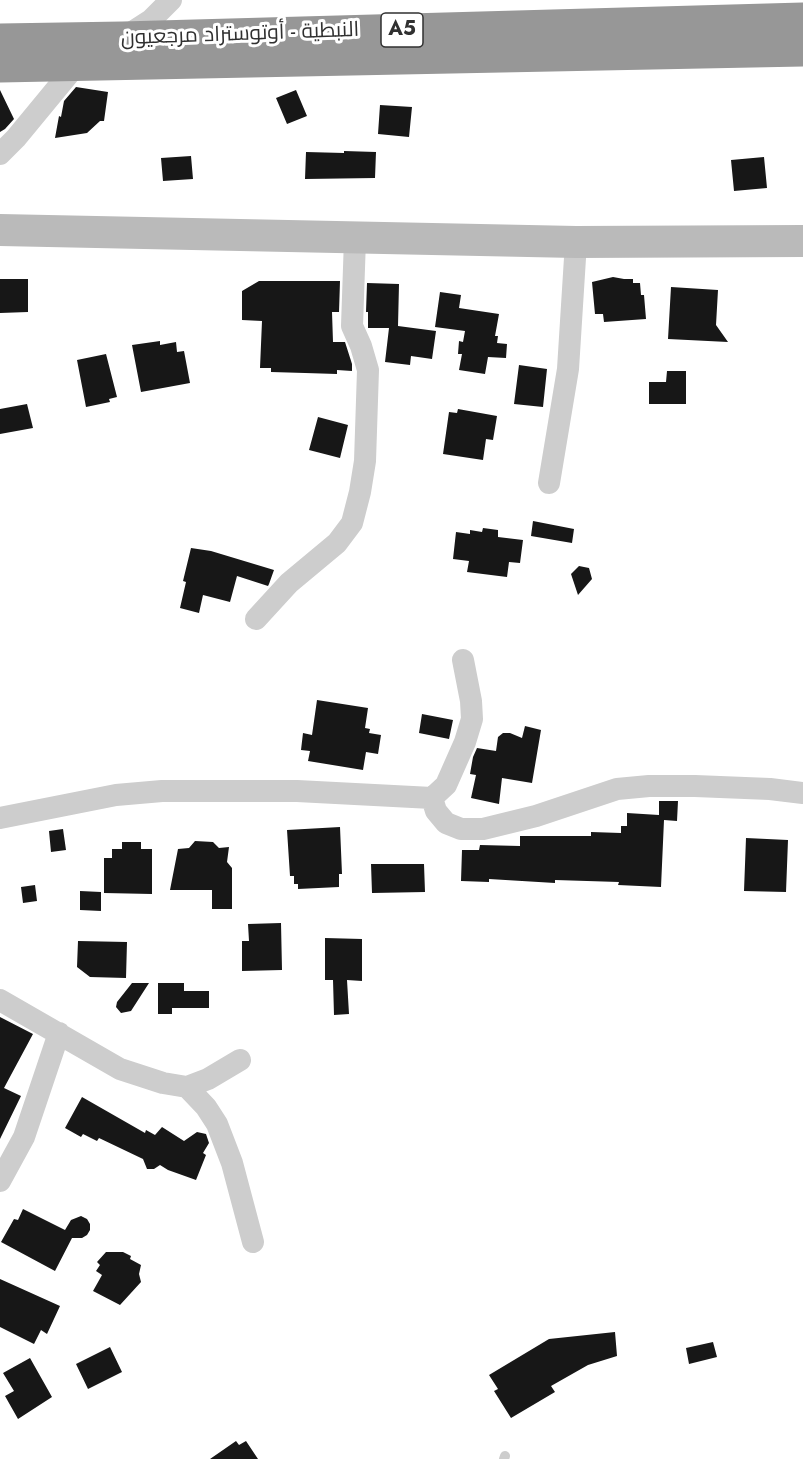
<!DOCTYPE html>
<html>
<head>
<meta charset="utf-8">
<style>
  body { margin:0 }
  canvas { display:block; background:#fff }
</style>
</head>
<body>
<canvas width="803" height="1459"></canvas>
<script>
const ctx = document.querySelector('canvas').getContext('2d');
ctx.lineJoin = 'round';
function paint(path, color) {
  ctx.fillStyle = color;
  ctx.fill(path, 'evenodd');
}
function shape(rows) {
  const path = new Path2D();
  for (const r of rows) {
    path.moveTo(r[0], r[1]);
    for (let i = 2; i < r.length; i += 2) path.lineTo(r[i], r[i + 1]);
  }
  return path;
}
function trace(path, color, width, dash) {
  ctx.strokeStyle = color;
  ctx.lineWidth = width;
  ctx.lineCap = dash ? 'butt' : 'round';
  ctx.setLineDash(dash || []);
  ctx.stroke(path);
}
function drawText(font, color, halo, rows, align = 'center') {
  ctx.font = font + ' Jost,Cairo,sans-serif';
  ctx.lineWidth = 6;
  ctx.setLineDash([]);
  ctx.textBaseline = 'middle';
  ctx.strokeStyle = halo;
  ctx.fillStyle = color;
  for (const [text, x, y, turn = 0] of rows) {
    ctx.save();
    ctx.translate(x, y);
    ctx.rotate((+turn || 0) * Math.PI / 180);
    ctx.textAlign = isNaN(turn) ? turn : align;
    if (halo) ctx.strokeText(text, 0, 0);
    ctx.fillText(text, 0, 0);
    ctx.restore();
  }
}
paint(shape([
  [76,87,108,92,104,121,100,121,87,133,55,138,59,116,61,117,64,101],
  [0,90,14,119,5,129,0,132],
  [296,90,307,116,287,124,276,98],
  [380,105,412,107,409,137,378,134],
  [344,151,376,152,375,178,305,179,306,152,344,153],
  [191,156,193,179,163,181,161,158],
  [764,157,767,188,734,191,731,160],
  [613,277,624,279,633,279,633,283,640,283,641,295,644,295,646,319,604,322,603,314,595,314,592,282],
  [0,279,28,279,28,312,0,313],
  [259,281,340,281,339,312,332,312,333,342,345,342,352,364,352,371,337,370,337,374,305,373,271,372,271,368,260,368,262,321,242,320,242,291],
  [367,283,399,284,398,326,436,331,432,359,411,356,410,365,385,362,389,328,368,328,368,312,366,312],
  [671,287,718,290,716,325,728,342,668,339],
  [440,292,461,295,459,308,499,314,495,336,498,336,497,343,507,344,506,358,488,357,485,374,459,370,462,354,458,354,459,341,463,342,465,331,435,327],
  [160,341,160,345,176,342,177,352,184,351,190,383,141,392,132,345],
  [106,354,117,397,109,399,110,402,86,407,77,360],
  [519,365,547,369,543,407,514,404],
  [667,371,686,371,686,404,649,404,649,382,666,382],
  [27,404,33,428,0,434,0,409],
  [458,409,497,416,493,440,486,439,483,460,443,454,449,412,457,413],
  [318,417,348,425,340,458,309,450],
  [533,521,574,529,572,543,531,536],
  [483,528,498,530,498,537,523,540,520,563,509,562,507,577,467,572,469,561,453,559,456,532,470,534,470,530,482,532],
  [191,548,211,551,274,570,269,584,268,586,237,576,230,602,203,595,199,613,180,608,186,582,183,581],
  [579,566,589,568,592,579,578,595,571,574],
  [317,700,368,708,365,728,370,729,369,733,381,735,378,754,366,752,363,770,308,761,310,751,301,750,303,733,312,735],
  [422,714,453,720,449,739,419,733],
  [525,726,541,730,532,783,502,778,499,804,471,798,476,775,470,774,473,757,477,748,496,751,498,737,503,733,510,733,522,738],
  [659,801,678,801,677,821,664,820,661,887,618,885,619,882,555,880,555,883,489,879,489,882,461,881,462,850,479,850,480,845,520,846,520,836,591,836,591,832,621,833,621,826,627,826,627,813,659,815],
  [340,827,342,874,339,874,339,887,298,889,298,884,294,884,294,876,290,876,287,830],
  [63,829,66,850,51,852,49,831],
  [746,838,788,840,786,892,744,891],
  [195,841,213,842,219,848,229,847,227,862,232,868,232,909,212,909,212,890,170,890,178,849,189,848],
  [122,842,141,842,141,849,152,849,152,894,104,893,104,858,112,858,112,849,122,849],
  [371,864,424,864,425,892,372,893],
  [35,885,37,901,23,903,21,887],
  [80,891,101,892,101,911,80,910],
  [281,923,282,970,242,971,242,941,249,941,248,924],
  [325,938,362,939,362,981,347,980,349,1014,334,1015,333,980,325,980],
  [78,941,127,942,126,978,90,977,77,967],
  [132,983,149,983,131,1011,121,1013,116,1007,117,1002],
  [158,983,184,983,184,991,209,991,209,1008,172,1008,172,1014,158,1014],
  [0,1017,33,1034,4,1088,21,1096,0,1139],
  [82,1097,145,1133,146,1130,155,1135,162,1127,184,1141,197,1132,206,1134,209,1143,203,1153,206,1155,196,1180,168,1170,160,1165,154,1169,147,1169,143,1159,99,1138,97,1141,83,1134,81,1137,65,1128],
  [23,1209,65,1230,71,1220,81,1216,87,1219,90,1224,90,1230,87,1235,82,1238,72,1238,55,1271,1,1242,14,1219,18,1220],
  [106,1252,123,1252,131,1256,130,1259,141,1265,139,1274,141,1282,120,1305,93,1291,102,1275,96,1271,100,1265,97,1262],
  [0,1279,60,1306,47,1334,41,1330,34,1344,0,1327],
  [615,1332,617,1356,588,1365,551,1386,555,1392,511,1418,494,1391,498,1389,489,1375,549,1339],
  [713,1342,717,1357,689,1364,686,1348],
  [110,1347,122,1372,88,1389,76,1364],
  [30,1358,52,1397,18,1419,5,1396,14,1391,3,1373],
  [236,1441,239,1445,246,1441,258,1459,210,1459]
]), '#171717');
trace(shape([
  [504,1459,505,1456]
]), '#cdcdcd', 10);
trace(shape([
  [123,38,151,20,171,0],
  [0,154,16,138,77,64],
  [549,483,568,369,576,242],
  [256,619,289,583,337,543,352,523,360,492,365,461,368,370,361,346,352,326,355,239],
  [432,798,436,811,446,823,461,829,483,829,536,816,617,789,649,786,695,786,770,789,803,793],
  [0,818,116,795,162,791,297,791,432,798,446,785,465,742,472,719,471,701,463,660],
  [0,1000,120,1069,163,1083,187,1087,208,1079,240,1060],
  [187,1087,206,1107,217,1124,232,1163,253,1242],
  [0,1181,24,1137,59,1033]
]), '#cdcdcd', 22);
trace(shape([
  [0,230,576,242,803,241]
]), '#bababa', 32);
trace(shape([
  [0,40,123,38,803,19],
  [0,66,803,50]
]), '#979797', 33);
for (const [x, y, w] of [
  [402,30,42]
]) {
  const box = new Path2D();
  box.roundRect(x - w / 2, y - 17, w, 34, 4.5);
  ctx.fillStyle = '#fff';
  ctx.fill(box);
  trace(box, '#303030', 1.5);
}
drawText('bold 20px', '#303030', null, [
  ["A5",402,30]
]);
drawText('21px', '#303030', '#fff', [
  ["النبطية - أوتوستراد مرجعيون",240,35,-2]
]);
</script>
</body>
</html>
